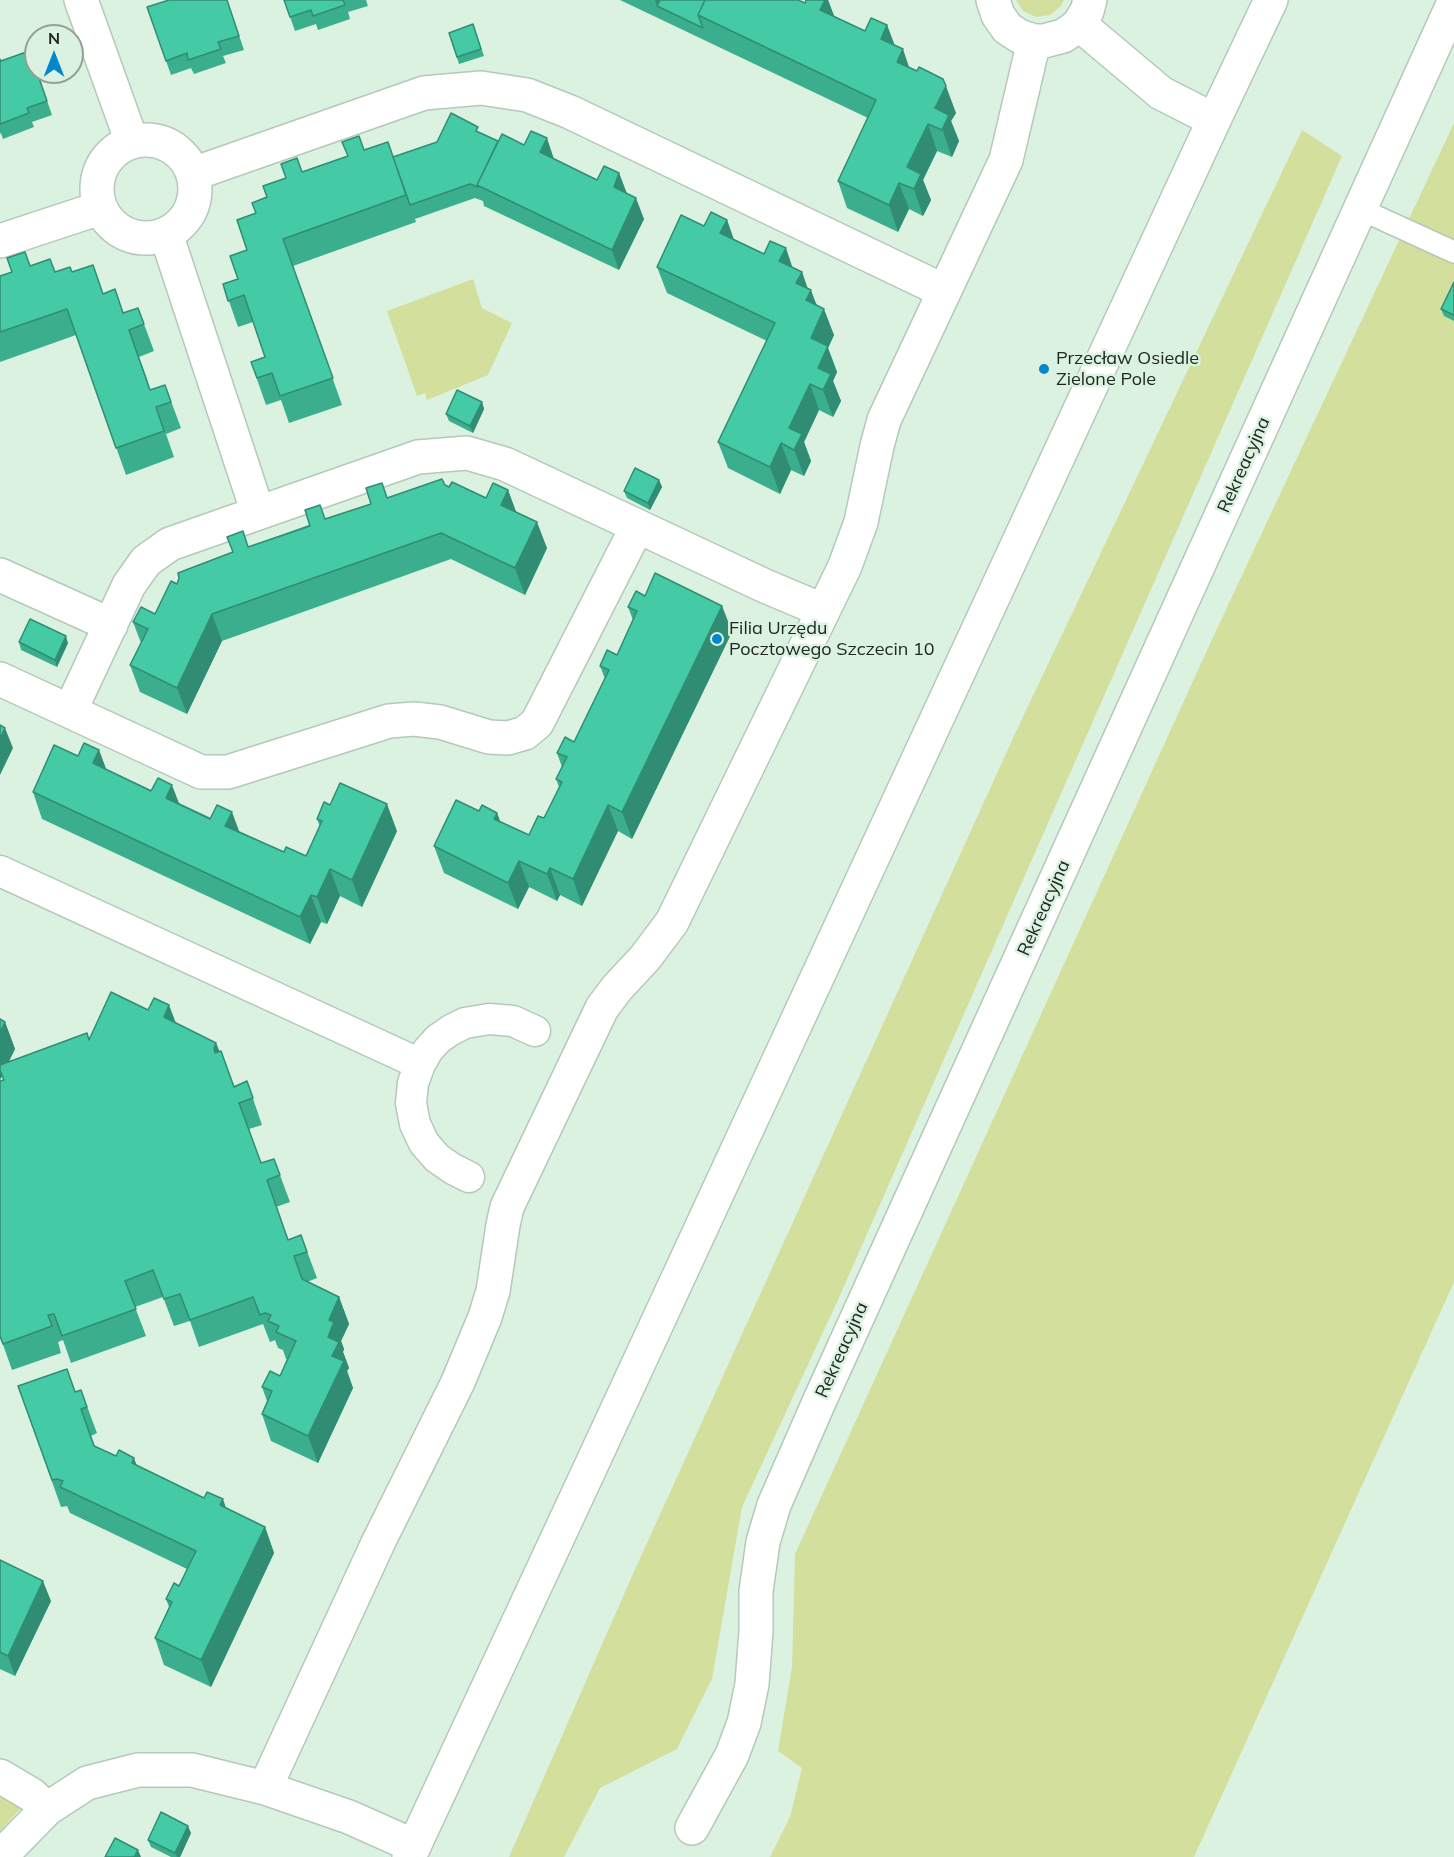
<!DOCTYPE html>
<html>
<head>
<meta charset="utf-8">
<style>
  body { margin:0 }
  #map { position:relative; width:1454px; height:1857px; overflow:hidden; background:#dcf2e1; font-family:Mulish,sans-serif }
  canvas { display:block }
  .north { position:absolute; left:24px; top:24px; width:60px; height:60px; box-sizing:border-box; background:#dcf2e1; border:2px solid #91a194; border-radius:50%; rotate:0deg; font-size:16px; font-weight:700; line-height:24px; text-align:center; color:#202821 }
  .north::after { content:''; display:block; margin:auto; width:21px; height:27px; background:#0087ce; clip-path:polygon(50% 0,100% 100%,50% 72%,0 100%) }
</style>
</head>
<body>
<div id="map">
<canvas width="1454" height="1857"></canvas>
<div class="north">N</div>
</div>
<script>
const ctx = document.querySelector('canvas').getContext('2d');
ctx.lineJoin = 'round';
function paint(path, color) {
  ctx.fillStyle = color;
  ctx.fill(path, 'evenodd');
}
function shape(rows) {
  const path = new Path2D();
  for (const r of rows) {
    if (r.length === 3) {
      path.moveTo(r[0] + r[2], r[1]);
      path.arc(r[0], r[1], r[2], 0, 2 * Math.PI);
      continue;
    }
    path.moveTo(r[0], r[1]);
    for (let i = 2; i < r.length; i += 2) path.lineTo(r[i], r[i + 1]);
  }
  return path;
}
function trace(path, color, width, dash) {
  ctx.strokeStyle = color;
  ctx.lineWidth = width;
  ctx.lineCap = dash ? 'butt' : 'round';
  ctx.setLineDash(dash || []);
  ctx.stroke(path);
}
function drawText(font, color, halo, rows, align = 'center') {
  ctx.font = font + ' Mulish,sans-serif';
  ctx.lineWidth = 5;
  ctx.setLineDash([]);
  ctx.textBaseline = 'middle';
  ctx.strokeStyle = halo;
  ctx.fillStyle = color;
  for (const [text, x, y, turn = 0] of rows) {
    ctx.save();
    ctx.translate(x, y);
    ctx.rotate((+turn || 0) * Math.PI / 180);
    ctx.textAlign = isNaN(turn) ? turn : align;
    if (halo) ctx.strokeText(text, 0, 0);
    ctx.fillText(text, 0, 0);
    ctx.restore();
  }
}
paint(shape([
  [1016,0,1064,0,1061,6,1050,15,1036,17,1023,11],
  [1454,123,1454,1282,1194,1857,770,1857,790,1817,802,1768,778,1751,792,1667,795,1554,1214,635],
  [1302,130,1342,156,837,1302,742,1507,712,1679,677,1749,600,1788,564,1857,509,1857,632,1576,1019,725],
  [473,279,482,308,512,323,488,375,427,400,425,393,417,396,387,311],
  [0,1787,21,1808,0,1831]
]), '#d3df9d');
const service = shape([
  [1360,209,1454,252]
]);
const pedestrian = shape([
  [0,871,420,1064],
  [469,1177,453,1169,437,1158,424,1143,415,1124,411,1103,413,1083,420,1064,428,1050,438,1039,451,1030,465,1023,489,1019,513,1021,535,1031]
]);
const minor = shape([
  [81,0,132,142],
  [993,0,998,15,1007,28,1019,36,1034,41,1044,41,1063,36,1072,30,1079,24,1087,11,1090,0],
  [1079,24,1161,93,1214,120],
  [146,189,49],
  [193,174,424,93,481,88,527,95,570,112,944,291],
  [166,234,258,513],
  [0,241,100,208],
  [0,575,111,625],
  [0,679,201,772,228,772,389,721,414,719,440,722,489,737,508,738,525,733,537,723,637,527],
  [70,711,129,585,146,561,170,544,418,457,467,453,505,464,765,586,822,610],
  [0,1776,32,1795,47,1809],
  [265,1788,378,1543,458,1382,485,1317,493,1291,503,1225,507,1207,602,1008,617,988,645,958,672,922,845,566,861,522,877,446,884,420,1006,160,1034,41],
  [692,1828,732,1755,744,1723,752,1684,756,1631,756,1591,763,1542,774,1505,819,1402,1454,2],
  [0,1857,47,1809,87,1783,138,1770,192,1770,265,1788,349,1817,414,1846]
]);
const tertiary = shape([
  [409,1857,585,1479,1214,120,1271,0]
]);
trace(service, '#b4c9b9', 24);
trace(pedestrian, '#b4c9b9', 33);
trace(minor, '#b4c9b9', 36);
trace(tertiary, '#b4c9b9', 36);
trace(service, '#fff', 21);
trace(pedestrian, '#fff', 30);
trace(minor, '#fff', 33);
trace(tertiary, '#fff', 33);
paint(shape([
  [227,0,244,50,223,56,226,63,194,74,191,68,171,75,147,7],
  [284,0,366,0,368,6,348,12,350,19,318,30,316,24,295,31],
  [620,0,798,0,805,3,806,0,828,0,834,17,865,31,887,25,895,46,909,68,956,113,951,121,959,141,952,157,937,151,923,180,931,200,923,216,909,209,898,232,847,208,838,181,868,118],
  [473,24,484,56,459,64,449,33],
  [0,59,1,61,37,72,52,115,32,122,34,127,3,139,1,133,0,134],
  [480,133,498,141,554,159,597,180,619,173,627,194,644,219,619,270,484,206,483,201,475,198,415,219,393,157,437,142],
  [388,142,416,222,293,266,342,405,289,423,281,400,266,405,251,362,265,357,253,322,238,327,223,284,238,279,247,250,256,213,267,197,302,172],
  [727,220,734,240,802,272,808,289,834,335,828,348,837,372,833,381,841,401,833,417,819,410,804,442,811,461,804,476,791,470,780,494,728,468,718,442,767,341,667,293,657,267,704,226],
  [30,266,55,272,72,272,103,293,124,313,138,308,154,351,139,357,147,379,150,390,165,385,181,428,166,434,174,457,126,475,76,335,0,362,0,276],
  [1454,282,1454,321,1444,316,1441,309],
  [482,402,484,409,473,433,449,421,446,414],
  [659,480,662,487,650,510,627,498,624,491],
  [382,483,387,498,445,485,486,498,508,490,516,512,547,548,525,595,451,559,222,641,187,714,140,692,130,665,141,643,133,622,155,614,177,584,248,547,325,519,371,504],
  [645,596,722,606,732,632,632,839,618,831,582,906,560,895,557,901,529,887,518,909,444,873,434,846,479,811,497,813,500,821,529,835,544,818,559,787,556,779,562,767,557,753,574,742,605,679,600,666,617,655,633,620,628,607],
  [19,642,68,643,57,667,21,650],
  [99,750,106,769,284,852,306,856,320,827,317,819,330,805,397,831,362,907,340,896,327,924,321,922,310,944,42,819,33,792,78,756],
  [0,1019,5,1022,15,1049,9,1061,89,1039,176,1023,216,1043,234,1086,247,1081,262,1125,249,1129,261,1163,274,1159,290,1202,276,1207,288,1240,301,1235,317,1278,307,1282,339,1297,349,1324,341,1341,344,1349,343,1352,349,1368,347,1371,353,1388,318,1463,271,1441,262,1414,267,1401,262,1387,280,1376,287,1359,286,1359,283,1350,278,1348,275,1340,270,1342,263,1324,199,1347,190,1321,174,1326,163,1297,135,1307,146,1336,71,1363,63,1340,58,1342,61,1353,12,1370,0,1336,4,1080,2,1076,0,1080],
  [18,1386,75,1392,81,1390,97,1433,91,1436,95,1446,265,1527,274,1553,211,1687,164,1665,155,1638,169,1607,166,1599,179,1586,187,1569,70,1513,67,1506,61,1507],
  [0,1560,51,1601,15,1676,0,1669],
  [191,1833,180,1857,171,1857,151,1847,148,1840]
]), '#3aae8d');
paint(shape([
  [655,0,671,0,657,6,662,20],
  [825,0,828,0,837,23,820,10],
  [887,25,897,52,881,39],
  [903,49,912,76,897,62],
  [946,86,956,113,951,121,959,141,952,157,935,108],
  [928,124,937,151,923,180,931,200,923,216,914,189,907,167],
  [547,138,554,159,540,152],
  [619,173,627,194,614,187],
  [899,183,909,209,898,232,889,205],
  [636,198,644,219,619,270,612,250],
  [727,220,736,246,720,233],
  [786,248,795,275,779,261],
  [802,272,809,293,811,290,821,317,824,309,834,335,828,348,837,372,833,381,841,401,833,417,823,390,811,338,796,283],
  [810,384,819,410,804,442,811,461,804,476,794,450,789,428],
  [482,402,484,409,473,433,470,426],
  [781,443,791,470,780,494,770,467],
  [659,480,662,487,650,510,648,503],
  [508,490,518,517,501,505],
  [537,522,547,548,525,595,515,568],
  [722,606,732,632,632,839,622,812],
  [212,614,222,641,187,714,177,688],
  [66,636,68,643,57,667,55,660],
  [5,728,13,748,0,775,0,739],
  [99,750,109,777,93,763],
  [172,785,182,811,166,798],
  [387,804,397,831,362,907,352,880],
  [608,805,618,831,582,906,573,879],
  [232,812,242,839,225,826],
  [497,813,507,840,494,819],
  [519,861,529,887,518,909,508,883],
  [550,868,560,895,557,901,547,874],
  [330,869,340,896,327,924,317,897],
  [311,895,321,922,310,944,300,917],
  [169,1005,179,1031,164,1017],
  [5,1022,15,1049,0,1080,0,1033],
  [216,1043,226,1069,223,1075,214,1048],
  [339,1297,349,1324,341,1341,344,1349,343,1352,349,1368,347,1371,353,1388,318,1463,308,1436,332,1356,328,1337,329,1320],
  [134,1458,144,1485,132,1463],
  [223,1499,232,1526,220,1505],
  [265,1527,274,1553,211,1687,201,1660],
  [43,1581,51,1601,15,1676,8,1656],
  [188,1826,191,1833,180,1857,177,1857,175,1853],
  [138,1850,141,1857,134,1857]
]), '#308d73');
const building = shape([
  [169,0,227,0,239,36,218,42,221,49,188,60,187,53,166,61,147,7,169,0],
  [284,0,343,0,345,5,313,16,311,10,290,17,284,0],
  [660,0,705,0,698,15,703,28,657,6,660,0],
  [705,0,798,0,805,3,806,0,825,0,820,10,865,31,871,18,887,25,881,39,903,49,897,62,917,71,919,67,943,79,946,86,935,108,949,115,942,130,928,124,907,167,921,174,914,189,899,183,889,205,838,181,876,100,698,15,705,0],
  [473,24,481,49,457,57,449,33,473,24],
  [29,51,36,72,37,72,47,101,27,108,29,113,0,124,0,59,1,61,29,51],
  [451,113,478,127,476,131,498,141,477,185,478,187,470,184,410,205,393,157,437,142,451,113],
  [531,131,547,138,540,152,597,180,604,166,619,173,614,187,636,198,612,250,477,185,502,134,524,145,531,131],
  [359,136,364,150,388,142,406,195,283,239,333,378,280,396,272,373,257,378,251,362,265,357,244,295,228,301,223,284,238,279,230,256,247,250,237,220,256,213,252,203,267,197,263,186,286,178,281,164,297,158,302,172,348,156,342,142,359,136],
  [711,212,727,220,720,233,764,254,770,241,786,248,779,261,802,272,796,283,811,290,806,300,824,309,811,338,828,346,818,368,831,374,823,390,810,384,789,428,802,434,794,450,781,443,770,467,718,442,775,323,657,267,681,215,704,226,711,212],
  [25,252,30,266,50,259,55,272,70,267,72,272,93,265,103,294,115,289,123,313,138,308,144,324,129,330,137,353,150,390,165,385,171,402,156,407,164,431,116,448,67,309,0,332,0,276,12,272,7,258,25,252],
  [1454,282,1454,315,1441,309,1454,282],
  [457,390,482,402,470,426,446,414,457,390],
  [635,468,659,480,648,503,624,491,635,468],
  [442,479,445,485,449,487,452,482,486,498,493,483,508,490,501,505,537,522,515,568,441,533,212,614,177,688,130,665,148,629,133,622,141,607,155,614,171,581,177,584,179,578,178,573,233,552,227,537,243,531,248,547,310,526,305,510,320,505,325,519,371,504,366,488,382,483,387,498,442,479],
  [655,573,722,606,622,812,608,805,573,879,550,868,547,874,519,861,508,883,434,846,456,800,479,811,482,805,497,813,494,819,529,835,538,816,544,818,562,782,556,779,567,757,557,753,565,737,574,742,609,670,600,666,607,650,617,655,637,611,628,607,636,591,645,596,655,573],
  [30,619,66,636,55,660,19,642,30,619],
  [0,725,5,728,0,739,0,725],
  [84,743,99,750,93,763,151,791,158,778,172,785,166,798,210,819,217,805,232,812,225,826,284,852,286,847,306,856,322,821,317,819,324,802,330,805,340,783,387,804,352,880,330,869,317,897,311,895,300,917,33,792,54,745,78,756,84,743],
  [111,992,148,1010,154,998,169,1005,164,1017,216,1043,214,1048,215,1053,221,1051,234,1087,247,1081,253,1098,239,1103,261,1163,274,1159,280,1175,267,1180,288,1240,301,1235,307,1252,294,1256,302,1279,339,1297,329,1320,334,1322,328,1337,339,1342,332,1356,344,1361,308,1436,262,1414,272,1391,262,1387,270,1371,280,1376,296,1341,276,1332,279,1326,268,1321,271,1315,265,1313,260,1315,253,1297,190,1320,180,1294,164,1299,153,1270,125,1281,136,1309,62,1336,54,1314,48,1315,52,1326,3,1344,0,1336,0,1081,4,1080,0,1070,0,1065,87,1033,89,1040,111,992],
  [0,1019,5,1022,0,1033,0,1019],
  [67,1369,75,1392,81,1390,87,1407,81,1409,94,1446,116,1456,119,1450,134,1458,132,1463,204,1498,207,1492,223,1499,220,1505,265,1527,201,1660,155,1638,172,1602,166,1599,174,1583,179,1586,196,1551,60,1487,63,1481,57,1479,52,1480,18,1386,67,1369],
  [0,1560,43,1581,8,1656,0,1652,0,1560],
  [161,1812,188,1826,175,1853,148,1840,161,1812],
  [115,1838,138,1850,134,1857,105,1857,115,1838]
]);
paint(building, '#44caa4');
trace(building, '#308d73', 1.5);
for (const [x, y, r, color] of [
  [1044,369,6,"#0087ce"],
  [717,639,6,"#0087ce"]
]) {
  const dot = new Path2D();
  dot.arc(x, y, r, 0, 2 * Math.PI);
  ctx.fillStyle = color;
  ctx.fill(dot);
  trace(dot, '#dcf2e1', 2);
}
drawText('18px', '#202821', '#dcf2e1', [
  ["Przecław Osiedle",1056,359],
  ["Zielone Pole",1056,380],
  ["Filia Urzędu",729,629],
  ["Pocztowego Szczecin 10",729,650]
], 'left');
drawText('18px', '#202821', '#dcf2e1', [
  ["Rekreacyjna",1244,465,-66],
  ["Rekreacyjna",1044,908,-66],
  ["Rekreacyjna",842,1350,-66]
]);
</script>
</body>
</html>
